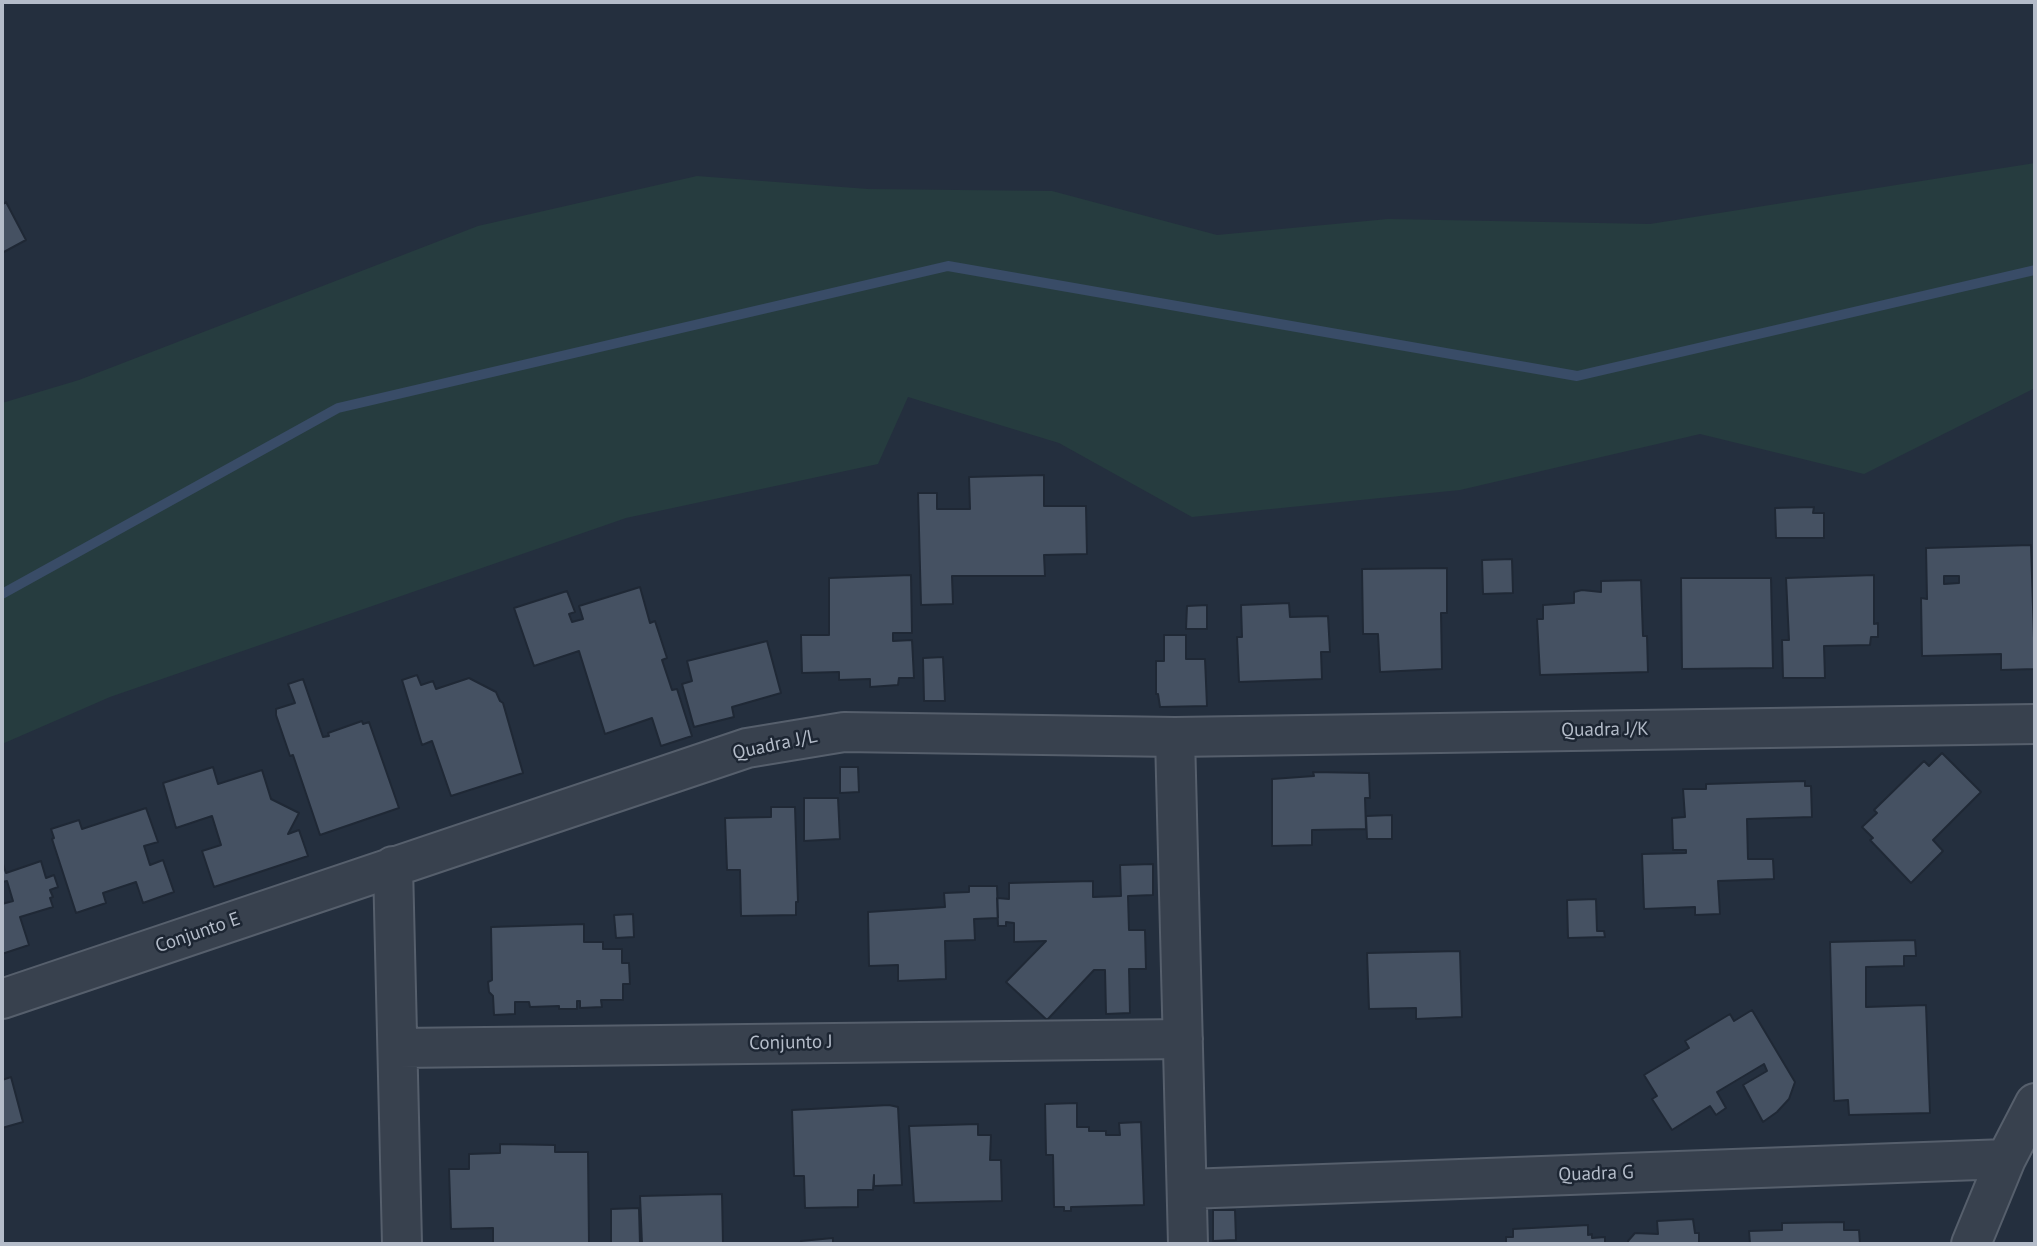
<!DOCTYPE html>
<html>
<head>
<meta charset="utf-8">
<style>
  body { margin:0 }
  #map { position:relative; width:2037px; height:1246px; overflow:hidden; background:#242f3e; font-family:"PT Sans",sans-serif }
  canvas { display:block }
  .frame { position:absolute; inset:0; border:4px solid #b4bcc9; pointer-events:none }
</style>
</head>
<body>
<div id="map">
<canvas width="2037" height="1246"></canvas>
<div class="frame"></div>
</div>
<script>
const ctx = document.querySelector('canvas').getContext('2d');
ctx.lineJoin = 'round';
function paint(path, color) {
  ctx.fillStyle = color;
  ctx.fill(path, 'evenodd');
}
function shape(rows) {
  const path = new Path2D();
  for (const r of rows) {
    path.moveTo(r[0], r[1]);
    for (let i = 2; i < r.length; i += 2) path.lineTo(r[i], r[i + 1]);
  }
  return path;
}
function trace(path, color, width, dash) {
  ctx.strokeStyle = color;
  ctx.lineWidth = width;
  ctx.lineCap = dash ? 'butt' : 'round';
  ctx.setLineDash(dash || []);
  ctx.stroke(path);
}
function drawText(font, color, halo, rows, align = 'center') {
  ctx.font = font + ' "PT Sans",sans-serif';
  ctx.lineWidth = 5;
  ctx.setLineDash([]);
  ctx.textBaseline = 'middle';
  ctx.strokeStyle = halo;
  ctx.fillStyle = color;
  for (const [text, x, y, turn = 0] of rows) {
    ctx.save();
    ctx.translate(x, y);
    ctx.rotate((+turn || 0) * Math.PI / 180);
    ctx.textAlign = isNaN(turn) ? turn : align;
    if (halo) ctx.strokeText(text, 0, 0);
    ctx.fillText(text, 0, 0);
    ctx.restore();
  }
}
paint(shape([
  [2035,163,2035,388,1864,474,1700,434,1460,490,1192,517,1059,443,908,397,878,464,626,518,110,697,2,744,2,403,79,380,478,226,697,176,868,189,1052,191,1217,235,1388,219,1650,224]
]), '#263c3f');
trace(shape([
  [2,594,338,408,948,266,1577,376,2035,270]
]), '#394c67', 10);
const building = shape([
  [6,202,26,240,2,253,2,205,6,202],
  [1044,475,1044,506,1086,506,1087,554,1044,555,1045,576,952,576,953,604,921,605,918,493,937,493,937,509,970,509,969,477,1044,475],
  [1814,507,1813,513,1824,513,1824,538,1776,538,1775,508,1814,507],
  [2031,545,2035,669,2001,670,2001,654,1922,656,1921,598,1927,599,1926,548,2031,545],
  [1944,576,1959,576,1959,583,1944,584,1944,576],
  [1512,559,1513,593,1483,594,1482,560,1512,559],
  [1447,568,1447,613,1441,613,1442,669,1380,672,1378,634,1363,634,1362,569,1447,568],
  [911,575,912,633,893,633,893,641,912,640,914,678,899,678,898,685,870,687,870,679,839,680,839,672,802,673,801,635,829,635,829,578,911,575],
  [1874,575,1874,624,1878,623,1878,637,1871,637,1870,645,1824,646,1825,678,1783,678,1782,640,1789,640,1786,578,1874,575],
  [1681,578,1771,578,1773,668,1682,669,1681,578],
  [1641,580,1643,636,1647,636,1648,672,1540,675,1537,619,1543,619,1543,605,1574,603,1574,592,1582,590,1601,592,1601,581,1641,580],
  [640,587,650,623,655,621,667,658,662,660,672,690,677,689,692,736,661,746,652,718,605,734,579,651,534,666,514,608,567,591,575,612,569,614,572,622,583,619,579,606,640,587],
  [1289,603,1290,617,1328,616,1330,652,1321,652,1322,679,1239,682,1237,637,1242,637,1241,605,1289,603],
  [1207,605,1207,629,1186,629,1187,606,1207,605],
  [1164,635,1186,635,1186,659,1205,659,1207,706,1160,707,1158,694,1156,694,1156,661,1164,661,1164,635],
  [767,641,781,693,732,707,734,717,694,727,682,684,692,681,687,661,767,641],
  [943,657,945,701,924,701,923,658,943,657],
  [417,675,421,685,433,681,436,689,469,678,496,692,500,701,503,703,523,773,451,796,432,741,422,745,402,680,417,675],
  [303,679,323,737,329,736,328,733,362,721,363,724,369,722,399,808,320,835,293,755,290,756,276,715,276,709,295,703,288,684,303,679],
  [1942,753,1981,792,1933,840,1943,851,1911,883,1870,840,1873,838,1862,827,1877,813,1874,810,1924,761,1929,766,1942,753],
  [213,767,218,784,262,770,271,799,299,813,288,834,299,830,308,856,214,887,202,851,221,845,212,816,176,828,163,783,213,767],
  [858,767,859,792,840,793,840,767,858,767],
  [1313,772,1369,773,1370,798,1365,798,1366,829,1312,830,1312,845,1272,846,1272,779,1314,776,1313,772],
  [1805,781,1805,786,1811,786,1812,817,1747,819,1748,859,1773,859,1774,879,1718,881,1720,914,1695,915,1695,907,1644,909,1642,854,1686,853,1686,850,1673,850,1672,818,1685,817,1683,789,1706,789,1706,784,1805,781],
  [804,798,838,798,840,839,804,841,804,798],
  [771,807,795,807,798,902,796,902,796,915,741,916,740,870,727,870,725,818,771,817,771,807],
  [146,808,158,842,144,846,150,865,163,860,174,892,143,903,136,882,103,893,106,903,76,913,52,839,54,838,51,829,79,820,82,829,146,808],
  [1392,815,1392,839,1367,839,1366,816,1392,815],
  [2,861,6,873,41,861,46,878,54,875,58,887,50,890,53,897,50,898,53,907,20,917,29,945,2,954,2,904,13,901,7,881,2,882,2,861],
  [1153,864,1153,895,1128,896,1129,930,1145,930,1146,969,1129,969,1130,1013,1106,1014,1105,970,1094,970,1047,1020,1006,982,1046,941,1014,942,1014,923,1006,922,1006,926,998,926,997,898,1009,899,1009,883,1093,881,1093,897,1121,896,1120,865,1153,864],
  [969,886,997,886,998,918,974,919,975,940,945,941,946,979,898,981,898,965,869,966,868,912,945,907,944,893,969,892,969,886],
  [1596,899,1597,931,1604,931,1605,937,1568,938,1567,900,1596,899],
  [633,914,634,937,616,938,614,915,633,914],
  [584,924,584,942,603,942,603,949,622,949,622,963,629,963,630,984,623,984,623,1000,601,1000,602,1007,580,1008,580,1001,577,1001,577,1009,559,1009,559,1006,530,1007,529,1002,515,1002,515,1014,494,1015,493,996,489,992,488,982,492,980,491,927,584,924],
  [1915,940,1916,956,1904,956,1904,966,1866,967,1866,1007,1926,1005,1930,1113,1849,1115,1848,1100,1834,1101,1830,942,1915,940],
  [1460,951,1462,1017,1416,1019,1416,1008,1369,1009,1367,953,1460,951],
  [1752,1010,1795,1082,1789,1099,1777,1112,1763,1122,1743,1085,1767,1071,1764,1064,1717,1092,1726,1108,1716,1115,1710,1106,1672,1130,1652,1099,1657,1096,1644,1075,1689,1048,1685,1041,1730,1014,1734,1021,1752,1010],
  [11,1077,23,1122,2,1128,2,1080,11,1077],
  [1077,1103,1077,1127,1089,1127,1089,1131,1106,1131,1106,1135,1120,1135,1119,1123,1141,1122,1144,1205,1071,1207,1071,1211,1064,1211,1064,1207,1054,1207,1053,1155,1046,1155,1045,1104,1077,1103],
  [889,1105,898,1107,902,1185,874,1186,874,1175,873,1190,858,1190,858,1207,805,1208,804,1176,794,1176,792,1110,889,1105],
  [978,1124,978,1135,991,1135,990,1160,1001,1160,1002,1201,914,1203,909,1126,978,1124],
  [500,1144,555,1145,555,1152,588,1152,589,1244,493,1244,493,1228,451,1229,449,1169,469,1169,469,1154,500,1153,500,1144],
  [722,1194,723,1244,642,1244,640,1196,722,1194],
  [639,1208,640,1244,611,1244,611,1209,639,1208],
  [1213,1210,1235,1210,1236,1240,1213,1241,1213,1210],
  [1693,1219,1695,1233,1699,1233,1699,1244,1629,1244,1628,1241,1635,1233,1658,1234,1657,1221,1693,1219],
  [1844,1222,1844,1230,1859,1230,1860,1244,1750,1244,1749,1231,1782,1230,1782,1223,1844,1222],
  [1588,1225,1588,1235,1592,1234,1592,1238,1605,1237,1605,1244,1506,1244,1506,1237,1513,1237,1513,1229,1588,1225],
  [833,1238,833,1244,802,1244,801,1241,833,1238]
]);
paint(building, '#455162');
trace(building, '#1f2835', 2);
const minor = shape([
  [1175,737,1188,1244],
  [393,866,402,1244],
  [2,999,747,748,844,732,1175,737,2035,724],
  [399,1048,1183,1039],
  [1187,1189,2006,1159],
  [1971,1244,2006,1159,2035,1103]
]);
trace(minor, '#565f6c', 42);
trace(minor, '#38414e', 38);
drawText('19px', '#b4bcc9', '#1d2633', [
  ["Quadra J/K",1605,730,-1],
  ["Quadra J/L",775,745,-12],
  ["Conjunto E",198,933,-19],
  ["Conjunto J",791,1043,-1],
  ["Quadra G",1596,1174,-2]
]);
</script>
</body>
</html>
